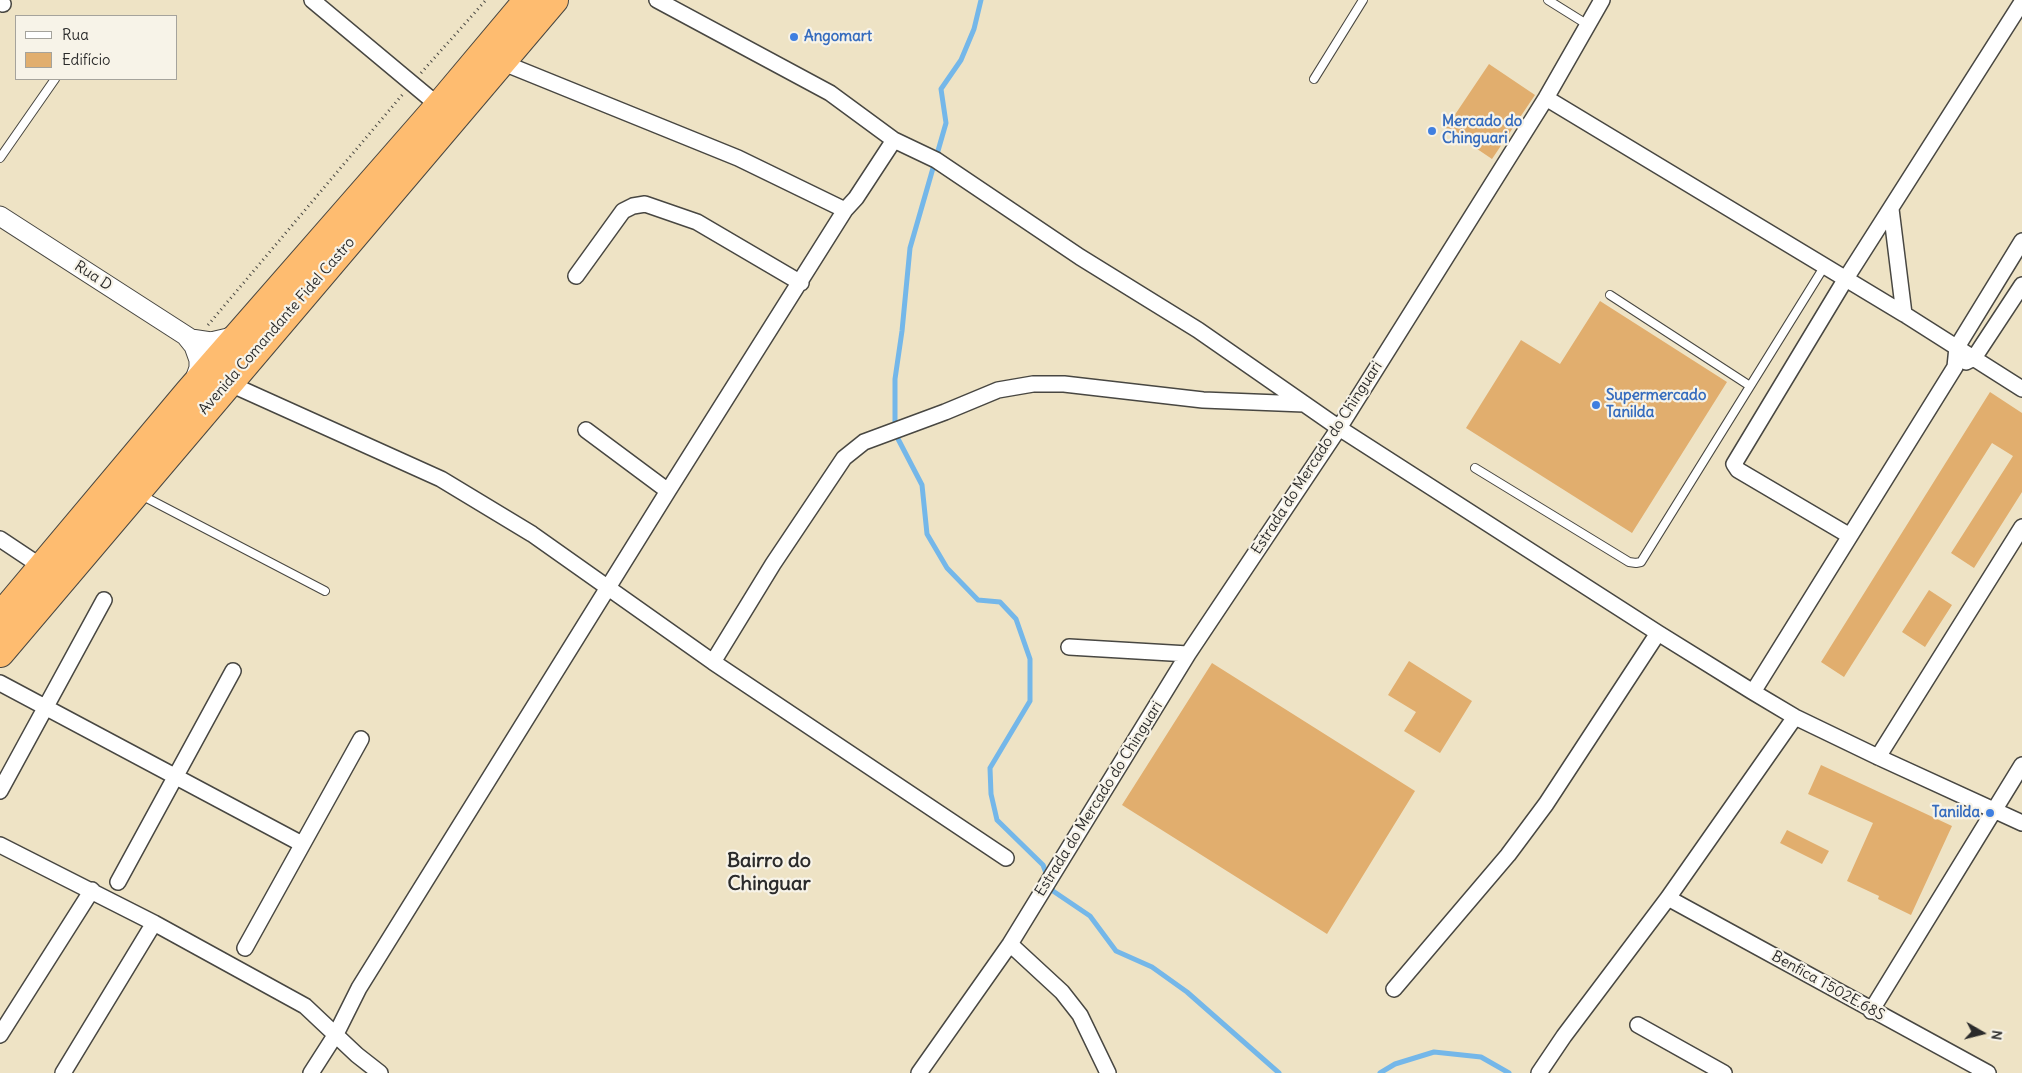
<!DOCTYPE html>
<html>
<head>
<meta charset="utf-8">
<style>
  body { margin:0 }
  #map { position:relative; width:2022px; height:1073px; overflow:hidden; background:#eee3c5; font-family:Delius,sans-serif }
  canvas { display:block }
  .legend { position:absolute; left:15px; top:15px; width:162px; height:65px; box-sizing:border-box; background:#f7f3e8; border:1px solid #a5a39c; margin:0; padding:6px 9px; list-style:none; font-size:15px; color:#2b2b2b }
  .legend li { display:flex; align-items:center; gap:10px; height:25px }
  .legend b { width:25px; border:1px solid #a5a39c }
  .north { position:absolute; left:1957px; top:1008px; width:50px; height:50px; -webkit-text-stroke:4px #f7f3e8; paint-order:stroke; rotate:98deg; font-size:14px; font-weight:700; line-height:20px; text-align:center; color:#2b2b2b }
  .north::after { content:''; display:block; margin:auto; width:18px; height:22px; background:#2b2b2b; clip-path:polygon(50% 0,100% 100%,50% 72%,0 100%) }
</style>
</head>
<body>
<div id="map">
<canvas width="2022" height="1073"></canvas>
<ul class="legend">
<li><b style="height:6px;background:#fff"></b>Rua</li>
<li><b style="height:14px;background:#e1ae6e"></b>Edifício</li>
</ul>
<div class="north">N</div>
</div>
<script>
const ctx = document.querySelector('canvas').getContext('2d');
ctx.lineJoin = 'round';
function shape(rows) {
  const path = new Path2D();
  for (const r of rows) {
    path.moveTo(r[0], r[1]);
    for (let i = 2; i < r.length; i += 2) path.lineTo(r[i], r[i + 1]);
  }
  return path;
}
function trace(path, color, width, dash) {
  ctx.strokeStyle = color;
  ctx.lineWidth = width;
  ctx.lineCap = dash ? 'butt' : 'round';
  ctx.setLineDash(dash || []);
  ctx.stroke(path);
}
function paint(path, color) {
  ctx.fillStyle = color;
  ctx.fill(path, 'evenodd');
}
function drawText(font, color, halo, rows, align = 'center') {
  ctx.font = font + ' Delius,sans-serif';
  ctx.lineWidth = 4.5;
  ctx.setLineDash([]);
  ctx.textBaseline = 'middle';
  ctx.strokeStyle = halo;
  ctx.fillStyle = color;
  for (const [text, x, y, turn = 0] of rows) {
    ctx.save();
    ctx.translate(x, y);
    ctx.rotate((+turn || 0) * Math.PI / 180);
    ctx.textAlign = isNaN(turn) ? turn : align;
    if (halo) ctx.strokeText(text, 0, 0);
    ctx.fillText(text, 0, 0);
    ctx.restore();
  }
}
trace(shape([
  [981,0,974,29,961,60,941,89,946,123,910,248,902,331,895,379,895,430,896,435,922,485,927,534,947,568,978,600,1000,602,1016,619,1030,659,1030,701,990,768,991,794,997,820,1043,865,1053,891,1090,916,1116,951,1152,967,1187,992,1279,1073],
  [1380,1073,1395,1064,1434,1052,1481,1057,1509,1073]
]), '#74b7e9', 5);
paint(shape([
  [1489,64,1535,95,1492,159,1446,128],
  [1600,301,1727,382,1632,533,1466,428,1521,340,1560,364],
  [1990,392,2022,413,2022,492,1974,568,1951,553,2013,456,1992,443,1844,677,1821,662],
  [1929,590,1952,605,1925,647,1902,632],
  [1409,661,1472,701,1440,753,1404,731,1416,712,1388,695],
  [1212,663,1415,791,1327,934,1122,805],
  [1821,765,1952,826,1911,915,1878,899,1879,896,1847,881,1873,823,1808,794],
  [1787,830,1829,851,1822,864,1780,843]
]), '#e1ae6e');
const service = shape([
  [1548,0,1588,25],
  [1314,79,1363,0],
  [0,158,55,79],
  [1610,295,1750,386],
  [1475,468,1629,562,1636,563,1641,562,1824,267],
  [141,495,325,591]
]);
const minor = shape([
  [312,0,439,106],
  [657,0,830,93,894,140,936,160,1080,257,1198,330,1339,428,1658,633,1753,692,1795,717,1878,757,2022,823],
  [0,2,3,4],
  [501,62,738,158,845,210],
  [1546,98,1904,314,2022,389],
  [1891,209,1904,314],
  [576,276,623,211,633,206,645,204,697,222,801,283],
  [1966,362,1974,358,2022,285],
  [228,383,441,479,532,534,713,662,1006,858],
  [586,430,668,491],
  [1850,536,1738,470,1734,464,1845,280,2022,2],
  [0,539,42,567],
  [1069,647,1188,654],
  [713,662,773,564,844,458,864,442,945,412,998,390,1033,384,1064,384,1203,400,1304,404],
  [0,683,302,844],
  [1753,692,1955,367,1957,347,2022,241],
  [1878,757,2022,527],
  [0,791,104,600],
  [0,845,154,923,305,1006,357,1055,380,1073],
  [118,882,233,671],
  [1668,898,1988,1073],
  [1010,944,1062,992,1080,1015,1108,1073],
  [245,948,361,739],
  [1394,989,1508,855,1546,804,1658,633],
  [1871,1011,2022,765],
  [1638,1025,1724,1073],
  [0,1035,92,890],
  [63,1073,154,923],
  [311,1073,336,1034,359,988,668,491,845,210,856,198,894,140],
  [919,1073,1010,944,1188,654,1339,428,1546,98,1602,0],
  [1539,1073,1564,1036,1668,898,1795,717]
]);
const tertiary = shape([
  [0,216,191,339,211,342,228,338,238,333],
  [186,336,194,346,199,360,199,368,193,385]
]);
const motorway = shape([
  [0,617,189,392,439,106,528,0],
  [0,653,554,0]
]);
trace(service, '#484742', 10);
trace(minor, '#484742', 18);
trace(tertiary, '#484742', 21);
trace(motorway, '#484742', 30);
trace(shape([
  [421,73,486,0],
  [208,325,403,94]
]), '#484742', 3, [1, 4]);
trace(service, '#fff', 8);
trace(minor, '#fff', 15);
trace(tertiary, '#fff', 19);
trace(motorway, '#febc70', 28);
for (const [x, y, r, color] of [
  [794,37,5,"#3f7fe0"],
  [1432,131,5,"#3f7fe0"],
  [1596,405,5,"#3f7fe0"],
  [1990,813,5,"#3f7fe0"]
]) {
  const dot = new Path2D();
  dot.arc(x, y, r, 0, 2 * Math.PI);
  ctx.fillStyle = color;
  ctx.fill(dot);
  trace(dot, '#f7f3e8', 2);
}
drawText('bold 15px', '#366cbe', '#f7f3e8', [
  ["Angomart",804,37],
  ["Mercado do",1442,122],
  ["Chinguari",1442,139],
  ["Supermercado",1606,396],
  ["Tanilda",1606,413],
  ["Tanilda",1980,813,"right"]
], 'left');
drawText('15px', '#2b2b2b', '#f7f3e8', [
  ["Rua D",93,276,33],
  ["Avenida Comandante Fidel Castro",277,326,-49],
  ["Estrada do Mercado do Chinguari",1317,458,-57],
  ["Estrada do Mercado do Chinguari",1099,799,-58],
  ["Benfica T502E.68S",1828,986,29]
]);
drawText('bold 20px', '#2b2b2b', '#f7f3e8', [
  ["Bairro do",769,861],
  ["Chinguar",769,884]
]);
</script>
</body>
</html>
